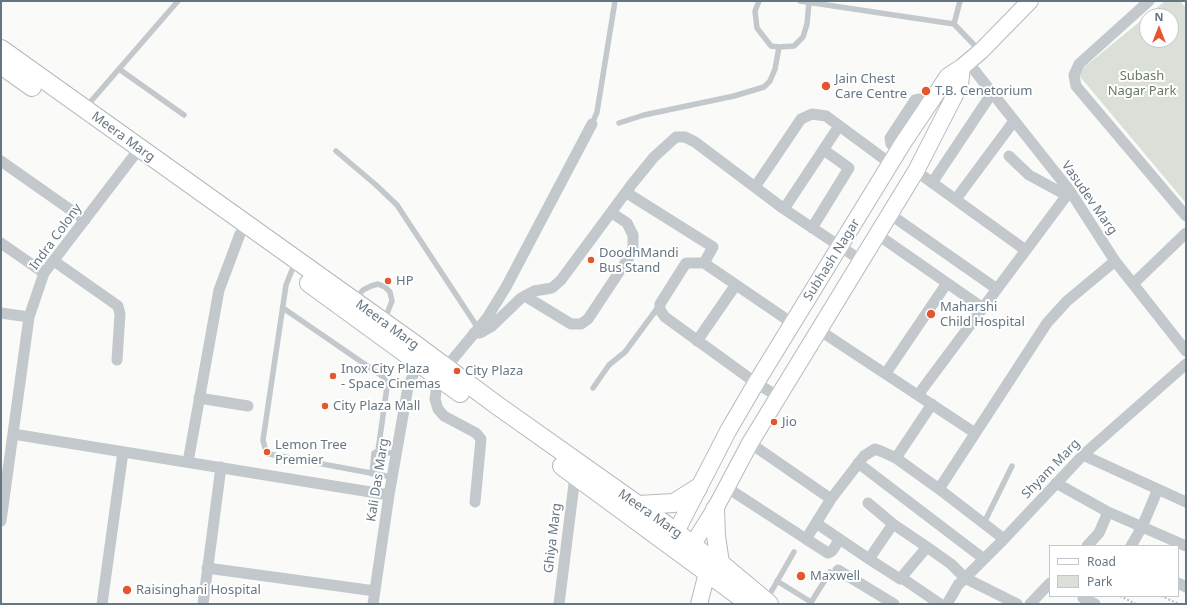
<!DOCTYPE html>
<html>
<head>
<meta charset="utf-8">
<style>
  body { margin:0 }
  #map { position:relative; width:1187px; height:605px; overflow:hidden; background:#fafaf8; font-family:"Noto Sans",sans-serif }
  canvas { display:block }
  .frame { position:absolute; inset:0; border:2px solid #657683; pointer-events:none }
  .legend { position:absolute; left:1049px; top:545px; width:130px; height:52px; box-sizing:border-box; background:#fff; border:1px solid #c1c8cd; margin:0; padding:5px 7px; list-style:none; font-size:12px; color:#657683 }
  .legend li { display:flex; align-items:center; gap:8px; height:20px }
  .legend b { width:20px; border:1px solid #c1c8cd }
  .north { position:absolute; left:1139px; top:8px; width:40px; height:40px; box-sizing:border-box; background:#fff; border:1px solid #c1c8cd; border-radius:50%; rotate:0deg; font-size:11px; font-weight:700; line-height:16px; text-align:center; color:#657683 }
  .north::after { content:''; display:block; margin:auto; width:14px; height:18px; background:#e4572e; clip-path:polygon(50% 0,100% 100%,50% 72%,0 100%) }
</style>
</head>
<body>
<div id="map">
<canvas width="1187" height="605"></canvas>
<div class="frame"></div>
<ul class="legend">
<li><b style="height:5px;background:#fff"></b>Road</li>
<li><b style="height:11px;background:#dadfd7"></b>Park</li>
</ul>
<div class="north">N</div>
</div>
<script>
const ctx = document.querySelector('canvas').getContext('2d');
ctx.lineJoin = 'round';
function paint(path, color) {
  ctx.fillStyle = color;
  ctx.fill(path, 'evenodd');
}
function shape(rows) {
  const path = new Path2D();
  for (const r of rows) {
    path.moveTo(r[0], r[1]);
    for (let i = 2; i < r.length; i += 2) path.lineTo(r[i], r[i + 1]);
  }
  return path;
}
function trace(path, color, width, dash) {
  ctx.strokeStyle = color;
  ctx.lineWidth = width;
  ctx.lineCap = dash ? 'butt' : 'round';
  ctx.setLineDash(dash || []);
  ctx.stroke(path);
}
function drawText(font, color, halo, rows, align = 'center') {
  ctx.font = font + ' "Noto Sans",sans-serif';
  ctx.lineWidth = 4;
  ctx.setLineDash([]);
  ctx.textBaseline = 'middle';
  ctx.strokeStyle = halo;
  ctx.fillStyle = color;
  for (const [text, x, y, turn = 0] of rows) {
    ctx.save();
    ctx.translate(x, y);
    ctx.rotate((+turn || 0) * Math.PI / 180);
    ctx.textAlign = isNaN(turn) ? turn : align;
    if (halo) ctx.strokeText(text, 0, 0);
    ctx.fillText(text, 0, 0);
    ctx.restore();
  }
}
paint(shape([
  [1165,1,1180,1,1186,8,1186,203,1077,73],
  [1147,16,1171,16,1171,40,1147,40]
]), '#dadfd7');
const secondary = shape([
  [669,542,676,532,728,431,756,383,903,143,948,76,962,67,981,51,1030,1],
  [686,555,715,509,750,443,916,171,960,85,962,67],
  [699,604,707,573,712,562]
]);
const primary = shape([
  [1,49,413,343,498,406,676,532,709,558,720,563,769,604],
  [1,65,32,87],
  [309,283,460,393],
  [562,466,750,604],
  [638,505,674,503,698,488],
  [715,509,716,536,720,563]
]);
trace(secondary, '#b3babf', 18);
trace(primary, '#b5babe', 20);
trace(shape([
  [1120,596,1136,604],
  [1161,596,1179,604]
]), '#bbbfc2', 2, [2, 2]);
trace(shape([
  [759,1,755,11,757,28,771,46,779,47,794,46,803,37,807,24,809,2],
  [800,1,954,24,979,50],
  [954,24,960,1],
  [119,69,184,115],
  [86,107,178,1],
  [619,123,644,115,734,96,764,87,770,81,775,69,779,47],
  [592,124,597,112,615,1],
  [336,151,376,185,397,205,478,328],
  [292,270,286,285,263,440,265,448,269,454,392,477],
  [355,299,363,290,371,286,378,284,385,287,390,292,392,301,384,321],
  [283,308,382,376,386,381,387,387,378,451],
  [593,388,609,365,625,352,659,306],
  [372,474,374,453,378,451,396,454],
  [984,523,1012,466],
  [777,581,811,602],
  [767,599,794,552],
  [810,604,830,572]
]), '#c3c8cc', 5.5);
trace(shape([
  [1149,1,1079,64,1074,75,1076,86,1186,216],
  [967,61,1070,191,1115,261,1186,351],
  [899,150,891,144,890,138,915,100,920,99,929,104],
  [1009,156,1029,175,1066,195],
  [1,161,85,220],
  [916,171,1024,249],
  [932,183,992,93],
  [755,187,801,119,812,114,826,116,891,164],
  [627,193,713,247,704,263],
  [956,199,1014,121],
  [784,209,839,126],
  [891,215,997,289],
  [812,228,849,168,824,150],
  [878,235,983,308],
  [1,243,44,273],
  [54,261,118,306,120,314,117,360],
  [1134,283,1186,233],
  [525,296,571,324,581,324,588,319,633,251,633,235,627,223,612,213],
  [1,313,29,317],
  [819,330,975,433],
  [474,333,480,333,492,326,521,298,534,291,552,288,561,280,632,184,654,157,676,137,685,137,695,142,784,209,862,261],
  [697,341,735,286],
  [886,373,947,283],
  [918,395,1070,191],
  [779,397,756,383,665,317,660,310,660,304,686,263,704,263,792,323],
  [199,398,248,406],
  [13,434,389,495],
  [750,443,831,499,864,456,875,449,883,452,896,458,939,489,1004,539],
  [1083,455,1186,502],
  [896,458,932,404],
  [188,462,219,290,240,234],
  [858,463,984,559],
  [1056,483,1108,512,1186,546],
  [726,487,806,539,831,499],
  [939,489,1047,323,1067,301,1115,261],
  [475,502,481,439,476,433,444,416,438,409,435,399,438,377,487,318,506,287,592,124],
  [868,503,893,524],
  [1,521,29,317,44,273,139,149],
  [816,523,869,559],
  [806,539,828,553,832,551,840,539],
  [1087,546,1099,533,1108,512],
  [1131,546,1142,527,1158,489],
  [927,547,900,579,869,559,893,524,927,547,951,564,965,578,1017,604],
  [207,568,375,591],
  [838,570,894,604],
  [902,578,940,604],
  [1178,583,1186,587],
  [1083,598,1095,604],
  [102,604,123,452],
  [203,604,221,467],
  [373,604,389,495,408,387,420,358],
  [559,604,575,476],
  [947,604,958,585,1004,539,1083,455,1186,364],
  [1030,604,1050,583]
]), '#c3c8cc', 11);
trace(secondary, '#fff', 16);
trace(primary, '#fff', 18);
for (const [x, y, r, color] of [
  [826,86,5,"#e4572e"],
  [926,91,5,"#e4572e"],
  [591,260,4,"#e4572e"],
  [388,281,4,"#e4572e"],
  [931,314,5,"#e4572e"],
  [457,371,4,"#e4572e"],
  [333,376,4,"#e4572e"],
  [325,406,4,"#e4572e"],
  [774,422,4,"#e4572e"],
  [267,452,4,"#e4572e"],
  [801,576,5,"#e4572e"],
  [127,590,5,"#e4572e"]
]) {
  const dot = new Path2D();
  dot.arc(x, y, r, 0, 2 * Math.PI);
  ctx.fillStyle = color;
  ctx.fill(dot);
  trace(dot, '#fff', 1.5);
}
drawText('13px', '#687a64', '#fff', [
  ["Subash",1142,76],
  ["Nagar Park",1142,91]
]);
drawText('13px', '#657683', '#fff', [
  ["Jain Chest",835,79],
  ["Care Centre",835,94],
  ["T.B. Cenetorium",935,91],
  ["DoodhMandi",599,253],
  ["Bus Stand",599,268],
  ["HP",396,281],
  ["Maharshi",940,307],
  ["Child Hospital",940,322],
  ["Inox City Plaza",341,369],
  ["- Space Cinemas",341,384],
  ["City Plaza",465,371],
  ["City Plaza Mall",333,406],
  ["Jio",782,422],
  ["Lemon Tree",275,445],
  ["Premier",275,460],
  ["Maxwell",810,576],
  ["Raisinghani Hospital",136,590]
], 'left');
drawText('13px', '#657683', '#fff', [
  ["Meera Marg",123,137,36],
  ["Vasudev Marg",1089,198,55],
  ["Indra Colony",56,237,-54],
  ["Subhash Nagar",832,260,-58],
  ["Meera Marg",387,325,36],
  ["Shyam Marg",1051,469,-46],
  ["Kali Das Marg",378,480,-81],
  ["Meera Marg",650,514,35],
  ["Ghiya Marg",553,538,-83]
]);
</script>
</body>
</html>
